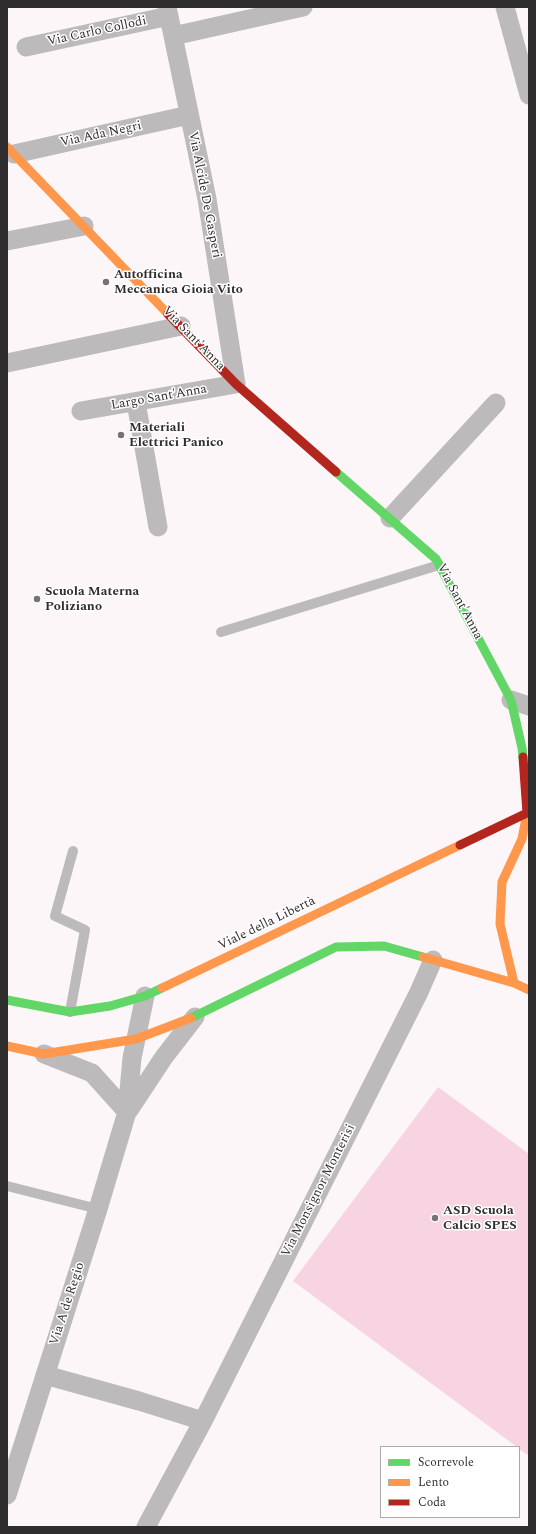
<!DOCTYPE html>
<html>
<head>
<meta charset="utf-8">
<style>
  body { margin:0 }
  #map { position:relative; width:536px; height:1534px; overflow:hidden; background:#fcf6f8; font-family:Spectral,serif }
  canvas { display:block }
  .frame { position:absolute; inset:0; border:8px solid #302d2e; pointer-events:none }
  .legend { position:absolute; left:380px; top:1446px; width:140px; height:72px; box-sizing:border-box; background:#fff; border:1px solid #acabab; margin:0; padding:5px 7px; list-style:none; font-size:12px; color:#302d2e }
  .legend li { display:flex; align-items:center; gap:8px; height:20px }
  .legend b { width:20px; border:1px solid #acabab }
</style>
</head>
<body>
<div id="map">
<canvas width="536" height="1534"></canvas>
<div class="frame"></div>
<ul class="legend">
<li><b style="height:5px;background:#63d668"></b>Scorrevole</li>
<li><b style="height:5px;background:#ff974d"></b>Lento</li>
<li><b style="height:5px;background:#b3261e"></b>Coda</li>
</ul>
</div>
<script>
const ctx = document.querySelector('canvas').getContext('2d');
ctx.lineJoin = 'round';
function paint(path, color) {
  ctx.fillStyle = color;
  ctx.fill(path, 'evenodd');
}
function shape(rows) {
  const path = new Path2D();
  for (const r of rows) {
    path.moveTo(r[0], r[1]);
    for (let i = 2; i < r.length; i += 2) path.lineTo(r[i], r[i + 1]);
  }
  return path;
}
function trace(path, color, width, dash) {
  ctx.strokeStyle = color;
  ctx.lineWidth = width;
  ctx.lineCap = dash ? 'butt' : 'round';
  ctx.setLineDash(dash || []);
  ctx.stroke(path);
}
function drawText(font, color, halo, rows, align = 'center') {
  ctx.font = font + ' Spectral,serif';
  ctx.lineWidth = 3;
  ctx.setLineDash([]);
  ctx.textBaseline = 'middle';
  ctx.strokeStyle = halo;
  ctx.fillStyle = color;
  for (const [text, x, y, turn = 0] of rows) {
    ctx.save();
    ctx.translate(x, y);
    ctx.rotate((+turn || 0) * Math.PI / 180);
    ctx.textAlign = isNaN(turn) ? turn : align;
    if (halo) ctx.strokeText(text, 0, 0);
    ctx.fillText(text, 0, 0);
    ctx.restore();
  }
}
paint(shape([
  [438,1087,529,1154,529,1456,519,1449,519,1447,517,1447,293,1281]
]), '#f8d3e1');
trace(shape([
  [221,632,439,565],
  [70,1012,85,930,55,916,73,851],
  [7,1186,98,1209]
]), '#bdbabc', 10);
trace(shape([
  [505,7,529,95],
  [173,36,303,7],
  [26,47,169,16],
  [14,154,189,115],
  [7,241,84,226],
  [7,363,181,326],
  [136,402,158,527],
  [81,411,236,384,207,199,167,7],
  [390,518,496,403],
  [511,700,529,706],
  [44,1054,92,1073,127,1112],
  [129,1110,164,1057,195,1017],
  [45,1375,139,1401,203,1421,419,992,433,960],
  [7,1495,98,1209,127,1112,132,1058,145,996],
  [146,1527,203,1421]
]), '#bdbabc', 19);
trace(shape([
  [336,472,436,559,511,700,522,748,523,757],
  [7,1000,70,1012,110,1006,145,996,162,988],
  [191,1018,336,947,384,946,423,957]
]), '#63d668', 9);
trace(shape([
  [7,147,168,314],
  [423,957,514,983,529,990],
  [514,983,500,924,502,882,522,839,527,813,529,811],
  [162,988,460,845],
  [7,1046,44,1054,136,1039,191,1018]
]), '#ff974d', 9);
trace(shape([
  [168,314,236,384,336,472],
  [460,845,527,813,523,757]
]), '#b3261e', 9);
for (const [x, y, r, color] of [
  [106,282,4,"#777375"],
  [121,435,4,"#777375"],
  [37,599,4,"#777375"],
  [435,1218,4,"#777375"]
]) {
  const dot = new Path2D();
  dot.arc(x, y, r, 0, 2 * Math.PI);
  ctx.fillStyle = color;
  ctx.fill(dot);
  trace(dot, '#fff', 1.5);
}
drawText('13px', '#302d2e', '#fff', [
  ["Via Carlo Collodi",97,32,-12],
  ["Via Ada Negri",101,135,-12],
  ["Via Alcide De Gasperi",204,195,79],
  ["Via Sant'Anna",193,339,46],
  ["Largo Sant'Anna",159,398,-10],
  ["Via Sant'Anna",459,602,62],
  ["Viale della Libertà",267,924,-26],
  ["Via Monsignor Monterisi",319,1191,-63],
  ["Via A de Regio",68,1304,-72]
]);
drawText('bold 13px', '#302d2e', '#fff', [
  ["Autofficina",114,275],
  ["Meccanica Gioia Vito",114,290],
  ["Materiali",129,428],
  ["Elettrici Panico",129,443],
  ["Scuola Materna",45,592],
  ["Poliziano",45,607],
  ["ASD Scuola",443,1211],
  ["Calcio SPES",443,1226]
], 'left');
</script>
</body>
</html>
